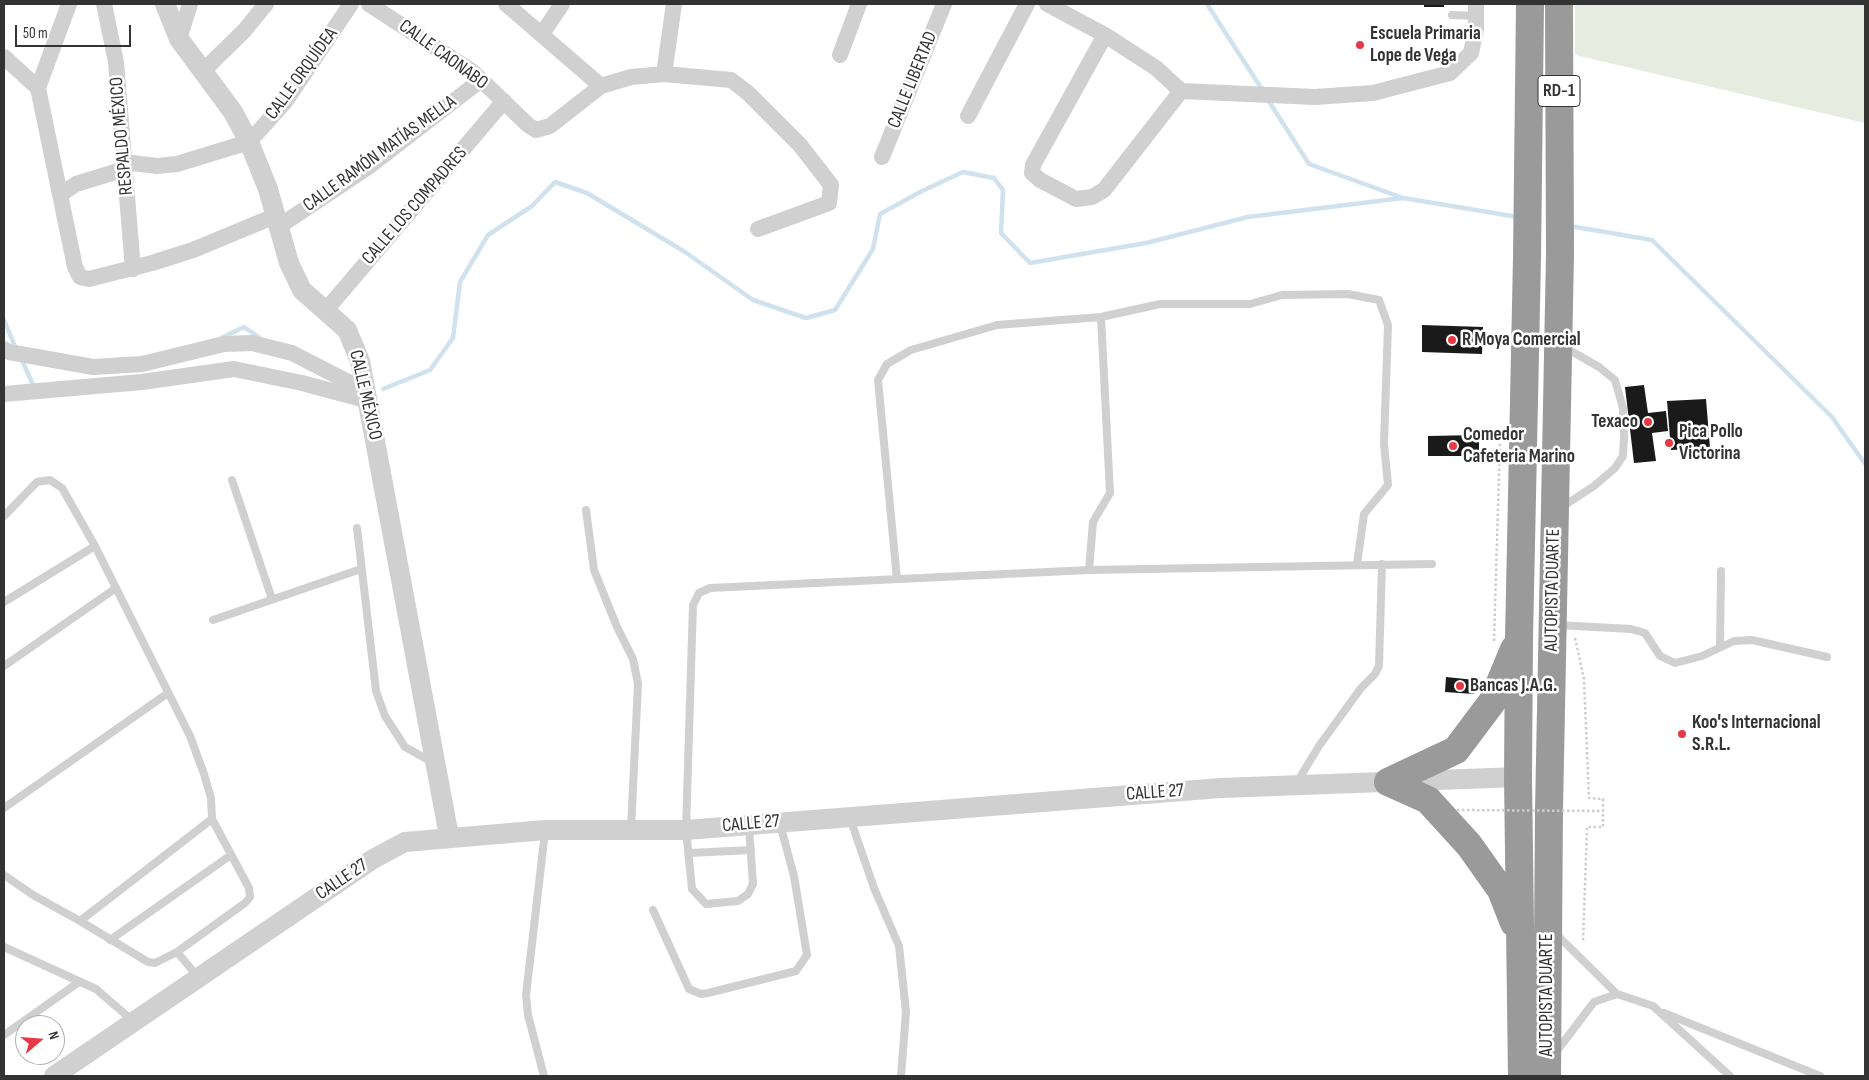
<!DOCTYPE html>
<html>
<head>
<meta charset="utf-8">
<style>
  body { margin:0 }
  #map { position:relative; width:1869px; height:1080px; overflow:hidden; background:#fff; font-family:"Sofia Sans Condensed",sans-serif }
  canvas { display:block }
  .frame { position:absolute; inset:0; border:5px solid #333; pointer-events:none }
  .north { position:absolute; left:15px; top:1015px; width:50px; height:50px; box-sizing:border-box; background:#fff; border:1px solid #adadad; border-radius:50%; rotate:72deg; font-size:14px; font-weight:700; line-height:20px; text-align:center; color:#333 }
  .north::after { content:''; display:block; margin:auto; width:18px; height:22px; background:#e63946; clip-path:polygon(50% 0,100% 100%,50% 72%,0 100%) }
  .scale { position:absolute; left:15px; top:25px; width:116px; height:22px; box-sizing:border-box; border:2px solid #333; border-top:0; padding-left:6px; font-size:15px; line-height:18px; white-space:nowrap; color:#333; -webkit-text-stroke:4px #fff; paint-order:stroke }
</style>
</head>
<body>
<div id="map">
<canvas width="1869" height="1080"></canvas>
<div class="frame"></div>
<div class="north">N</div>
<div class="scale">50 m</div>
</div>
<script>
const ctx = document.querySelector('canvas').getContext('2d');
ctx.lineJoin = 'round';
function paint(path, color) {
  ctx.fillStyle = color;
  ctx.fill(path, 'evenodd');
}
function shape(rows) {
  const path = new Path2D();
  for (const r of rows) {
    path.moveTo(r[0], r[1]);
    for (let i = 2; i < r.length; i += 2) path.lineTo(r[i], r[i + 1]);
  }
  return path;
}
function trace(path, color, width, dash) {
  ctx.strokeStyle = color;
  ctx.lineWidth = width;
  ctx.lineCap = dash ? 'butt' : 'round';
  ctx.setLineDash(dash || []);
  ctx.stroke(path);
}
function drawText(font, color, halo, rows, align = 'center') {
  ctx.font = font + ' "Sofia Sans Condensed",sans-serif';
  ctx.lineWidth = 5;
  ctx.setLineDash([]);
  ctx.textBaseline = 'middle';
  ctx.strokeStyle = halo;
  ctx.fillStyle = color;
  for (const [text, x, y, turn = 0] of rows) {
    ctx.save();
    ctx.translate(x, y);
    ctx.rotate((+turn || 0) * Math.PI / 180);
    ctx.textAlign = isNaN(turn) ? turn : align;
    if (halo) ctx.strokeText(text, 0, 0);
    ctx.fillText(text, 0, 0);
    ctx.restore();
  }
}
paint(shape([
  [1575,4,1865,4,1865,123,1575,55]
]), '#e6ecdf');
trace(shape([
  [1207,4,1263,91],
  [1268,100,1309,164,1403,198,1518,217],
  [1570,226,1652,240,1832,417,1865,464],
  [4,320,16,349],
  [221,338,244,327,260,338],
  [21,358,34,387],
  [383,389,430,370,453,338,460,282,488,235,532,206,555,182,587,193,685,252,753,300,806,318,835,310,873,249,880,214,922,191,963,172,994,178,1003,190,1001,233,1030,263,1146,243,1248,217,1403,198]
]), '#cfe2ee', 4.5);
paint(shape([
  [1424,4,1444,4,1444,7,1424,7],
  [1422,325,1483,327,1482,354,1422,352],
  [1644,385,1648,413,1666,411,1668,431,1652,433,1656,461,1634,463,1625,387],
  [1706,399,1710,448,1671,450,1667,401],
  [1479,435,1479,456,1428,456,1428,436],
  [1446,677,1475,680,1474,694,1445,692]
]), '#1a1a1a');
trace(shape([
  [1575,638,1584,679,1589,798,1603,799,1603,827,1587,827,1583,943],
  [1494,641,1500,441]
]), '#cdcdcd', 2.5, [2.5, 2.5]);
trace(shape([
  [1452,15,1476,16],
  [232,480,272,599],
  [1562,507,1594,486,1615,468,1623,456,1624,437,1623,408,1615,380,1599,367,1564,347],
  [586,510,594,570,617,627,633,659,638,684,631,829],
  [4,516,37,482,50,480,62,488,95,546,190,736,204,774,211,798,212,819],
  [357,528,376,691,385,716,405,747,432,762],
  [1089,570,1093,522,1110,493,1101,317],
  [897,579,878,380,887,364,911,350,997,325,1101,317,1160,304,1250,304,1282,295,1348,294,1379,300,1388,325,1384,444,1388,485,1364,514,1357,564],
  [4,602,95,546],
  [213,620,361,569],
  [1557,625,1631,629,1645,633,1660,656,1675,663,1702,656,1734,641,1752,640,1827,657],
  [1720,647,1721,571],
  [4,666,116,588],
  [1296,784,1319,746,1361,688,1375,674,1379,666,1382,564],
  [4,808,168,693],
  [850,818,874,888,899,946,906,1012,901,1076],
  [212,819,249,888,250,897,245,903,177,952,155,963,148,962,80,921,212,819],
  [749,827,753,884,748,894,738,901,706,904,692,889,686,830,693,605,699,593,710,588,1089,570,1432,564],
  [689,853,751,850],
  [4,875,33,895,80,921],
  [653,910,689,989,701,994,708,993,796,971,807,955,794,876,780,824],
  [1554,932,1617,994,1653,1006,1730,1076],
  [110,940,231,855],
  [4,947,96,989,133,1021],
  [177,952,198,977],
  [1664,1013,1820,1076],
  [4,1035,79,982],
  [1556,1052,1594,1002,1617,994],
  [544,1076,528,1015,526,995,545,832]
]), '#d0d0d0', 8);
trace(shape([
  [69,4,38,88,75,267,80,277,89,279,152,263,193,250,275,216],
  [104,4,116,62,133,269],
  [369,4,473,72,528,125,536,130,550,126,601,86,631,77,664,74,731,80,748,93,800,145,831,185,829,203,758,229],
  [506,4,601,86],
  [1047,4,1105,35,1156,68,1181,91,1315,97,1373,93,1450,73,1471,53,1476,29,1476,4],
  [542,34,562,4],
  [1105,35,1033,165,1032,173,1040,180,1076,199,1092,197,1104,190,1181,91],
  [179,39,190,4],
  [840,55,859,4],
  [4,57,38,88],
  [203,71,244,31,266,4],
  [664,74,674,4],
  [968,116,1027,4],
  [882,157,944,4],
  [124,162,157,166,177,164,249,142,285,102,351,4],
  [60,195,76,184,125,169],
  [278,227,371,165,481,80],
  [326,310,504,101],
  [4,349,9,352,93,367,142,364,224,344,252,343,292,353,366,391],
  [4,394,142,382,234,369,302,383,369,401]
]), '#d0d0d0', 16);
trace(shape([
  [165,4,179,39,233,112,249,142,268,189,289,263,302,290,347,330,360,361,449,836],
  [54,1076,373,859,405,842,545,830,686,830,1221,788,1518,777]
]), '#d0d0d0', 20);
trace(shape([
  [1388,782,1428,800,1469,845,1501,890,1514,923],
  [1388,782,1456,750,1492,702,1514,649],
  [1522,1076,1518,777,1519,638,1527,258,1530,4],
  [1547,1076,1549,810,1560,254,1559,4]
]), '#9a9a9a', 28);
trace(shape([
  [1457,810,1603,811]
]), '#cdcdcd', 2.5, [2.5, 2.5]);
for (const [x, y, r, color] of [
  [1360,45,5,"#e63946"],
  [1452,340,5,"#e63946"],
  [1648,422,5,"#e63946"],
  [1669,443,5,"#e63946"],
  [1453,446,5,"#e63946"],
  [1460,686,5,"#e63946"],
  [1682,734,5,"#e63946"]
]) {
  const dot = new Path2D();
  dot.arc(x, y, r, 0, 2 * Math.PI);
  ctx.fillStyle = color;
  ctx.fill(dot);
  trace(dot, '#fff', 2);
}
for (const [x, y, w] of [
  [1559,91,42]
]) {
  const box = new Path2D();
  box.roundRect(x - w / 2, y - 15.5, w, 31, 4);
  ctx.fillStyle = '#fff';
  ctx.fill(box);
  trace(box, '#333', 1);
}
drawText('bold 18px', '#333', null, [
  ["RD-1",1559,91]
]);
drawText('bold 19px', '#333', '#fff', [
  ["Escuela Primaria",1370,34],
  ["Lope de Vega",1370,56],
  ["R Moya Comercial",1462,340],
  ["Texaco",1638,422,"right"],
  ["Pica Pollo",1679,432],
  ["Victorina",1679,454],
  ["Comedor",1463,435],
  ["Cafeteria Marino",1463,457],
  ["Bancas J.A.G.",1470,686],
  ["Koo's Internacional",1692,723],
  ["S.R.L.",1692,745]
], 'left');
drawText('19px', '#333', '#fff', [
  ["CALLE CAONABO",443,55,36],
  ["CALLE ORQUÍDEA",302,74,-54],
  ["CALLE LIBERTAD",913,80,-68],
  ["RESPALDO MÉXICO",122,136,-95],
  ["CALLE RAMÓN MATÍAS MELLA",380,154,-36],
  ["CALLE LOS COMPADRES",415,206,-49],
  ["CALLE MÉXICO",365,395,77],
  ["AUTOPISTA DUARTE",1553,590,-89],
  ["CALLE 27",1155,793,-4],
  ["CALLE 27",751,824,-5],
  ["CALLE 27",342,880,-34],
  ["AUTOPISTA DUARTE",1547,995,-90]
]);
</script>
</body>
</html>
